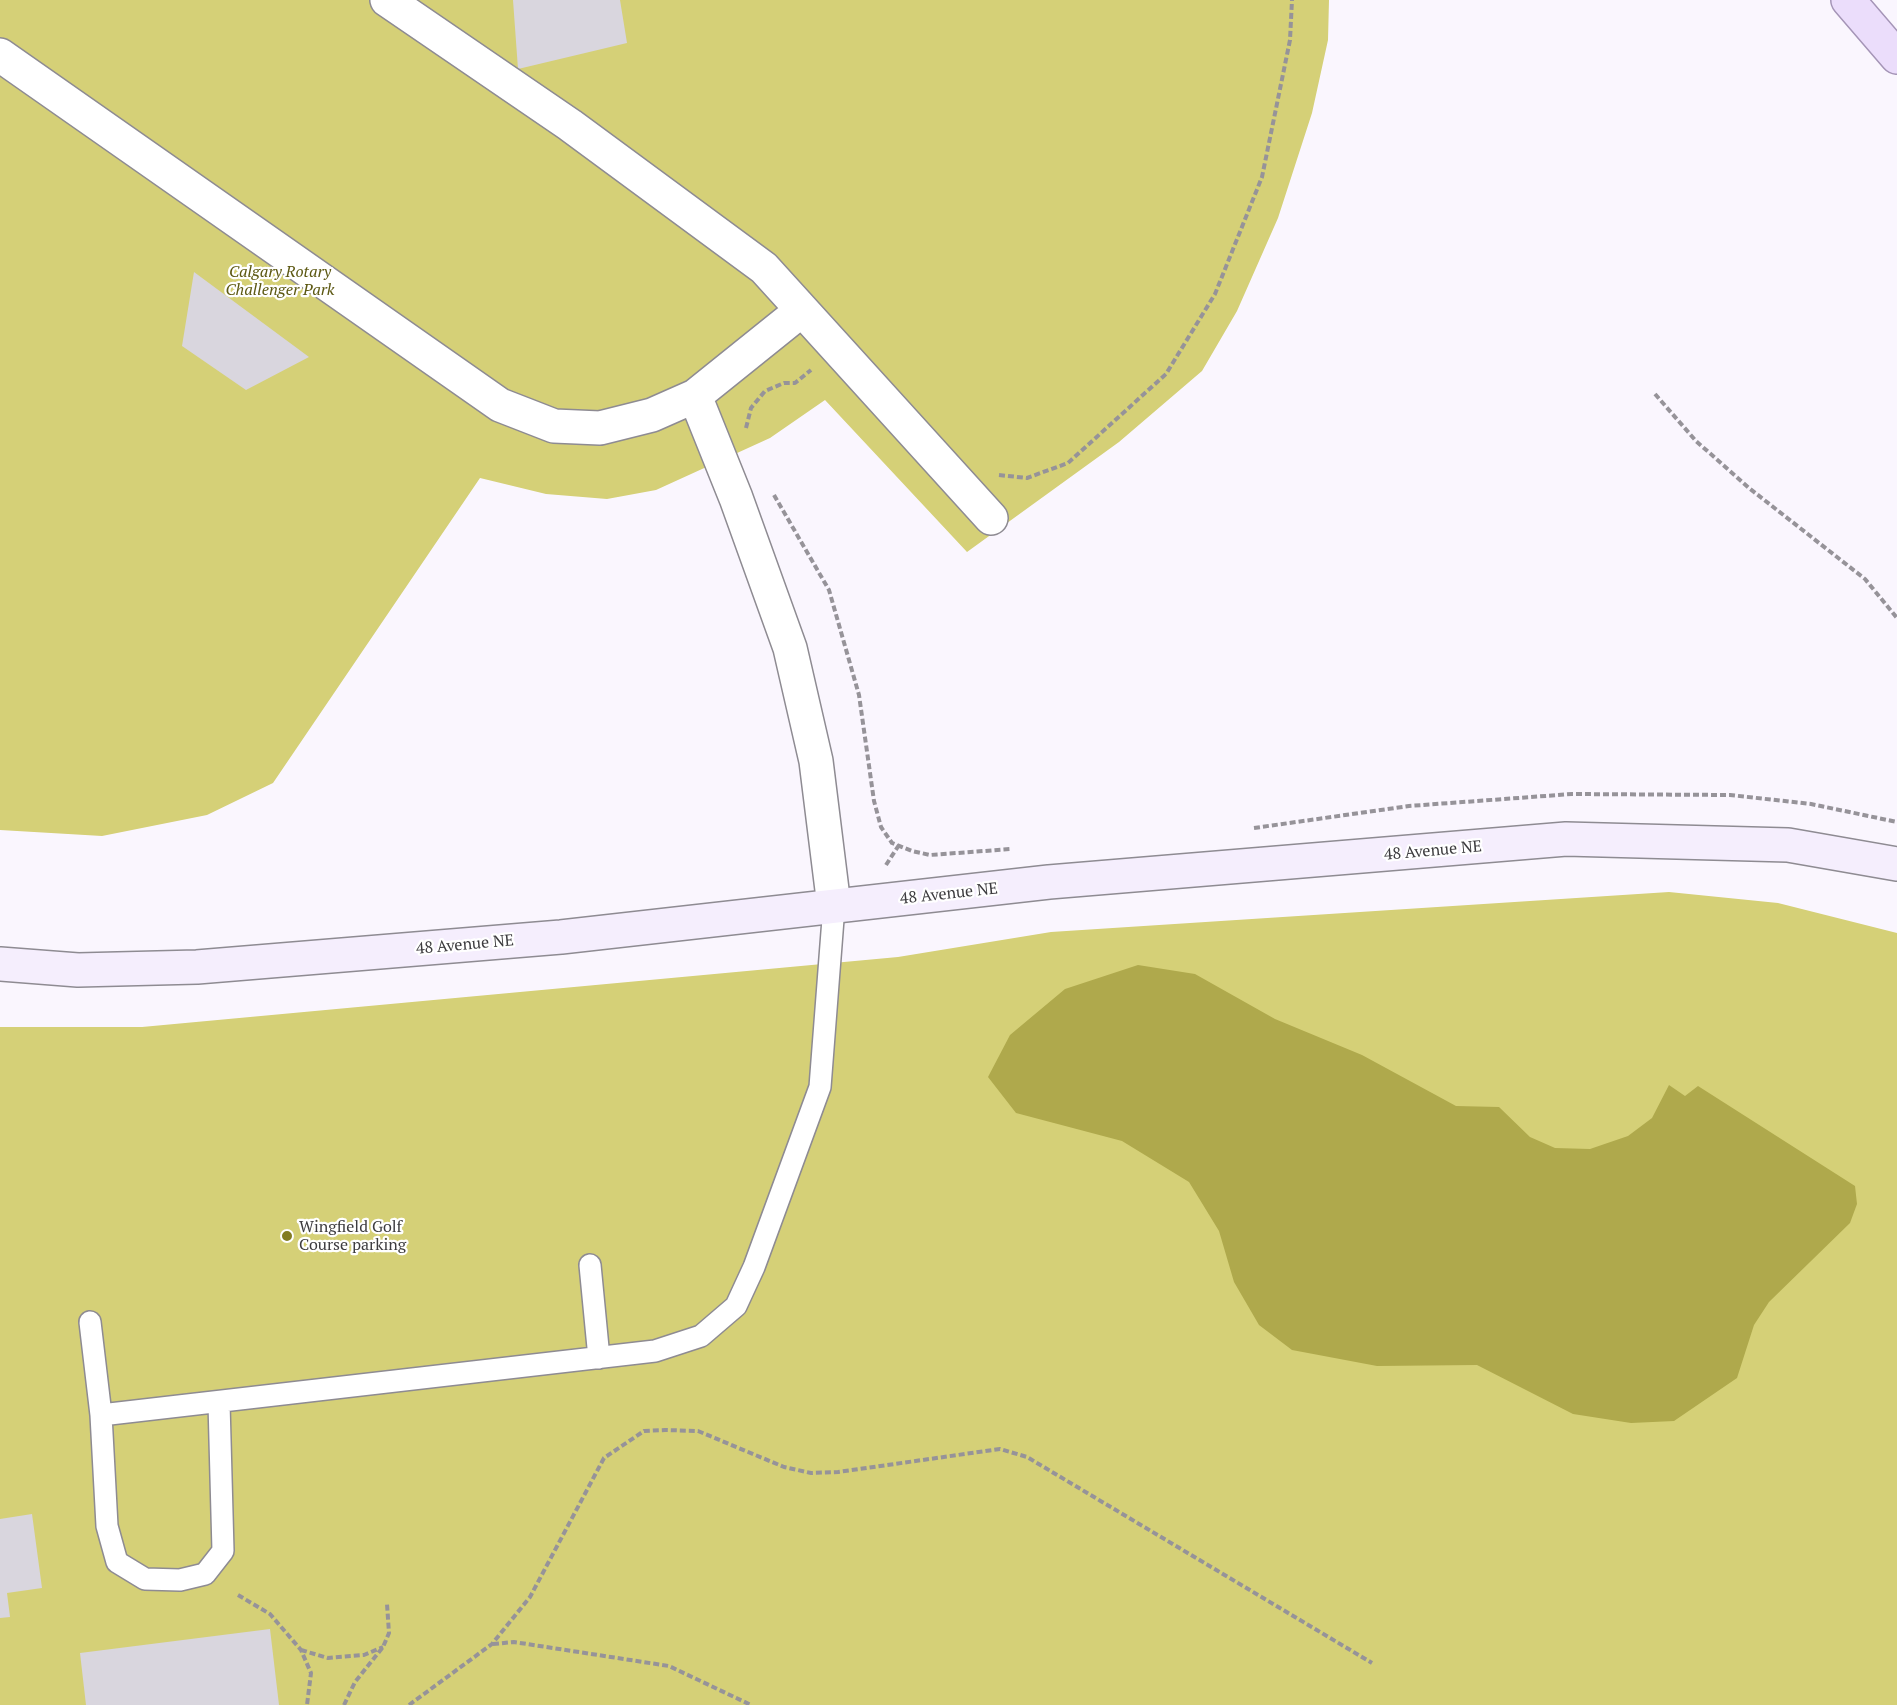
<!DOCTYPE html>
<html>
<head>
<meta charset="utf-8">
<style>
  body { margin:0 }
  canvas { display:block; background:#faf6fe }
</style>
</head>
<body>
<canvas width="1897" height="1705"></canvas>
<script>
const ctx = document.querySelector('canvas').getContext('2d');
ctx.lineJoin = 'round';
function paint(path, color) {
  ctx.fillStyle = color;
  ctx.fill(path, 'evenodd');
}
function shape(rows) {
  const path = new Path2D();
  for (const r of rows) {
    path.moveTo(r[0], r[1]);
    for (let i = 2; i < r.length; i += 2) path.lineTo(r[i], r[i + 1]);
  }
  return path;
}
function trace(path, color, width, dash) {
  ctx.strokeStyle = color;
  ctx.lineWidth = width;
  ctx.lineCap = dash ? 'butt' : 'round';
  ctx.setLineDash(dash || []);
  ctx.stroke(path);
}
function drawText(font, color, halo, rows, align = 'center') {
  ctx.font = font + ' "PT Serif",serif';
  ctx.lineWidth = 4.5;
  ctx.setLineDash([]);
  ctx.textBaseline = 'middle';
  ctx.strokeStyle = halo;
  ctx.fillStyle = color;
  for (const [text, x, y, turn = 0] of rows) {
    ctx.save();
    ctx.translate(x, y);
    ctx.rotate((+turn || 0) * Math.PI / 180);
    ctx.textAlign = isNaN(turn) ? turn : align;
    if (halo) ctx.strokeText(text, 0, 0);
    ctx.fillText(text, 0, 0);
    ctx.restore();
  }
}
paint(shape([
  [0,0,1329,0,1328,40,1312,113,1278,218,1237,311,1202,371,1119,442,967,552,825,400,770,438,656,490,607,499,546,494,480,478,273,783,207,815,102,836,0,830],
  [1669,892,1778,903,1897,933,1897,1705,0,1705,0,1027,142,1027,898,957,1051,932]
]), '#d5d077');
paint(shape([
  [1138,965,1195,974,1275,1019,1362,1055,1456,1106,1499,1107,1530,1137,1555,1148,1590,1149,1628,1136,1652,1118,1669,1085,1685,1096,1698,1086,1855,1186,1857,1204,1850,1223,1769,1302,1754,1325,1737,1378,1674,1421,1631,1423,1573,1414,1477,1365,1377,1366,1292,1350,1259,1325,1234,1282,1219,1231,1189,1182,1122,1141,1016,1113,988,1077,1010,1035,1065,989]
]), '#afa94c');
paint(shape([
  [513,0,620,0,627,43,518,69],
  [194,272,309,357,246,390,182,346],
  [32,1514,42,1588,7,1593,10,1617,0,1618,0,1519],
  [270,1629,279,1705,86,1705,80,1653]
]), '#d9d6de');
const lane = shape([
  [590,1265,599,1358],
  [90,1322,101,1415],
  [219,1403,223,1551,205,1574,180,1580,145,1579,117,1562,107,1526,101,1415,655,1351,701,1336,736,1306,754,1267,820,1087,834,906]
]);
const street = shape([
  [387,0,570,125,764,268,991,518],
  [0,55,500,405,554,426,600,428,652,415,695,396,802,310],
  [695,396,736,498,790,648,816,761,834,906]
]);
const secondary = shape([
  [0,964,78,970,197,967,561,937,1049,882,1566,839,1788,845,1897,864]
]);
const primary = shape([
  [1848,0,1897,57]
]);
trace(lane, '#8e8b92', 24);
trace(street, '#8e8b92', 36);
trace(secondary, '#8e8b92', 36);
trace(primary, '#a595b7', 36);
trace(shape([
  [1655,394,1696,441,1749,488,1865,579,1897,618],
  [746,428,751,408,765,391,784,383,795,383,811,370],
  [999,475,1027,478,1068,463,1166,374,1215,294,1262,177,1290,40,1292,0],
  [774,495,829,590,859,695,874,801,881,827,892,843,912,851,930,855,1011,849],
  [1254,828,1409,806,1572,794,1730,795,1811,804,1897,822],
  [886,865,899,845],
  [238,1595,270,1614,301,1650,311,1673,307,1705],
  [493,1644,514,1642,669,1666,751,1705],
  [301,1650,328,1658,364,1655,383,1647],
  [344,1705,355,1682,383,1647,389,1633,387,1604],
  [409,1705,492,1644,530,1597,604,1458,644,1431,665,1430,698,1431,784,1467,811,1473,838,1472,1000,1449,1027,1457,1372,1663]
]), '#969399', 4, [6, 3]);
trace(lane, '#fff', 21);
trace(street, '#fff', 33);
trace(secondary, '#f5eefd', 33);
trace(primary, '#ebddfb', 33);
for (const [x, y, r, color] of [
  [287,1236,6,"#827c22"]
]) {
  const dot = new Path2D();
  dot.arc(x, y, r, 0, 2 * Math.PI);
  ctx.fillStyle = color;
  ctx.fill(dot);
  trace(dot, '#fff', 2);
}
drawText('italic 16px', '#5c5812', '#fff', [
  ["Calgary Rotary",280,272],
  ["Challenger Park",280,290]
]);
drawText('16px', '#3c3b3e', '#fff', [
  ["48 Avenue NE",1433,851,-5],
  ["48 Avenue NE",949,894,-6],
  ["48 Avenue NE",465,945,-5]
]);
drawText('16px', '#3c3b3e', '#fff', [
  ["Wingfield Golf",299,1227],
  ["Course parking",299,1245]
], 'left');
</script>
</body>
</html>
